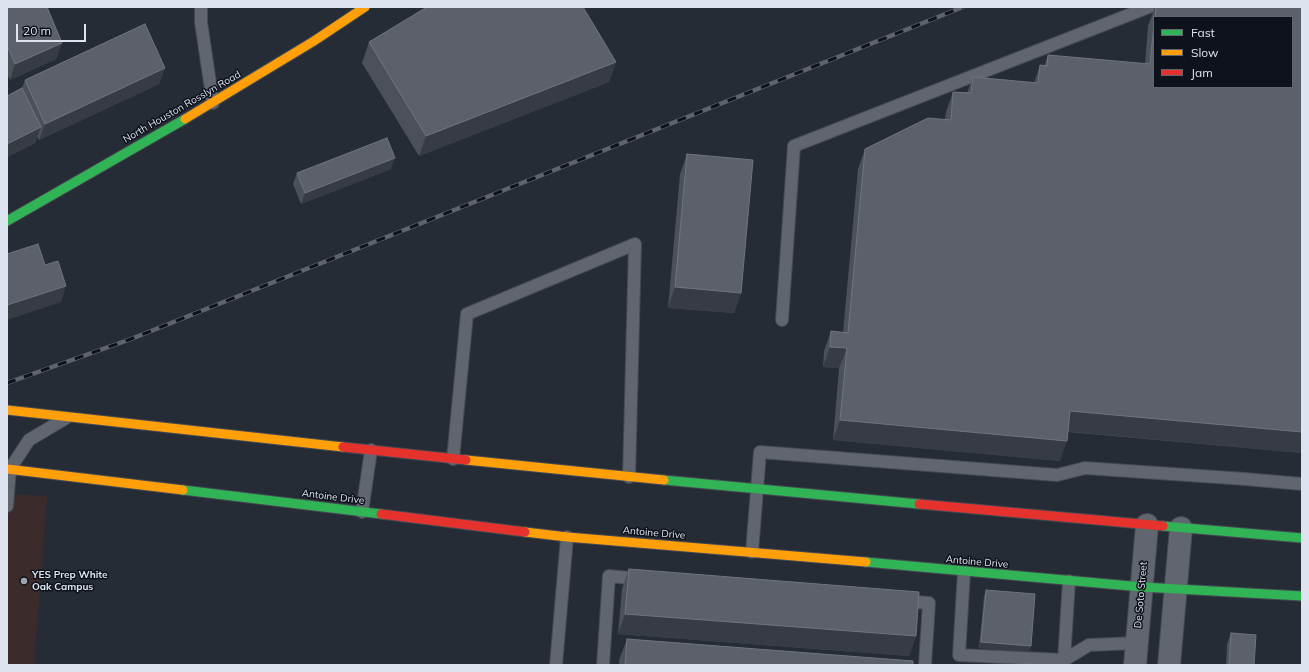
<!DOCTYPE html>
<html>
<head>
<meta charset="utf-8">
<style>
  body { margin:0 }
  #map { position:relative; width:1309px; height:672px; overflow:hidden; background:#262c36; font-family:Mulish,sans-serif }
  canvas { display:block }
  .frame { position:absolute; inset:0; border:8px solid #dde4f0; pointer-events:none }
  .legend { position:absolute; left:1153px; top:16px; width:140px; height:72px; box-sizing:border-box; background:#0e121a; border:1px solid #616670; margin:0; padding:5px 7px; list-style:none; font-size:12px; color:#dde4f0 }
  .legend li { display:flex; align-items:center; gap:8px; height:20px }
  .legend b { width:20px; border:1px solid #616670 }
  .scale { position:absolute; left:16px; top:24px; width:70px; height:18px; box-sizing:border-box; border:2px solid #dde4f0; border-top:0; padding-left:5px; font-size:12px; line-height:14px; white-space:nowrap; color:#dde4f0; -webkit-text-stroke:3px #0e121a; paint-order:stroke }
</style>
</head>
<body>
<div id="map">
<canvas width="1309" height="672"></canvas>
<div class="frame"></div>
<ul class="legend">
<li><b style="height:5px;background:#30b455"></b>Fast</li>
<li><b style="height:5px;background:#ff9f0a"></b>Slow</li>
<li><b style="height:5px;background:#e5322d"></b>Jam</li>
</ul>
<div class="scale">20 m</div>
</div>
<script>
const ctx = document.querySelector('canvas').getContext('2d');
ctx.lineJoin = 'round';
function paint(path, color) {
  ctx.fillStyle = color;
  ctx.fill(path, 'evenodd');
}
function shape(rows) {
  const path = new Path2D();
  for (const r of rows) {
    path.moveTo(r[0], r[1]);
    for (let i = 2; i < r.length; i += 2) path.lineTo(r[i], r[i + 1]);
  }
  return path;
}
function trace(path, color, width, dash) {
  ctx.strokeStyle = color;
  ctx.lineWidth = width;
  ctx.lineCap = dash ? 'butt' : 'round';
  ctx.setLineDash(dash || []);
  ctx.stroke(path);
}
function drawText(font, color, halo, rows, align = 'center') {
  ctx.font = font + ' Mulish,sans-serif';
  ctx.lineWidth = 3;
  ctx.setLineDash([]);
  ctx.textBaseline = 'middle';
  ctx.strokeStyle = halo;
  ctx.fillStyle = color;
  for (const [text, x, y, turn = 0] of rows) {
    ctx.save();
    ctx.translate(x, y);
    ctx.rotate((+turn || 0) * Math.PI / 180);
    ctx.textAlign = isNaN(turn) ? turn : align;
    if (halo) ctx.strokeText(text, 0, 0);
    ctx.fillText(text, 0, 0);
    ctx.restore();
  }
}
paint(shape([
  [7,494,47,496,34,665,7,665]
]), '#3c2b2b');
const lane = shape([
  [201,7,201,22,213,103],
  [782,320,794,146,1149,7],
  [453,459,467,314,635,244,629,477],
  [7,506,10,469,29,440,66,418],
  [362,512,371,450],
  [752,552,760,452,1057,475,1085,468,1245,479,1302,484],
  [964,572,959,655,1064,660,1089,645,1137,643],
  [902,601,929,603,925,665],
  [1064,660,1069,581],
  [556,665,567,537],
  [603,665,609,576,641,579]
]);
const street = shape([
  [1135,665,1147,525],
  [1169,665,1181,528]
]);
const fast = shape([
  [7,221,185,119],
  [664,480,919,504],
  [183,490,381,514],
  [1163,526,1302,538],
  [866,562,1142,587,1302,596]
]);
const slow = shape([
  [185,119,314,41,365,7],
  [7,410,343,447],
  [466,460,664,480],
  [7,469,183,490],
  [525,532,567,537,866,562]
]);
const jam = shape([
  [343,447,466,460],
  [919,504,1163,526],
  [381,514,525,532]
]);
trace(lane, '#454a53', 14);
trace(street, '#454a53', 24);
trace(fast, '#454a53', 11);
trace(slow, '#454a53', 11);
trace(jam, '#454a53', 11);
trace(lane, '#61656d', 12);
trace(street, '#61656d', 22);
trace(fast, '#30b455', 9);
trace(slow, '#ff9f0a', 9);
trace(jam, '#e5322d', 9);
const rail = shape([
  [7,383,131,339,963,7]
]);
trace(rail, '#5f636c', 4.5);
trace(rail, '#0e121a', 3, [9]);
paint(shape([
  [7,7,62,43,56,59,10,80,7,74],
  [1155,7,1302,7,1302,453,1068,432,1060,461,833,440,839,368,823,367,824,351,831,331,843,332,858,169,865,149,945,120,946,112,953,92,967,93,973,77,1034,83,1040,65,1044,66,1048,55,1145,64,1148,26],
  [1154,17,1292,17,1154,87],
  [369,42,616,62,609,82,419,156,362,63],
  [165,68,159,84,39,140,37,137,35,143,7,157,7,96,22,88,25,80],
  [687,154,741,293,734,313,668,308,680,174],
  [391,169,301,204,293,184,297,173],
  [629,569,916,636,909,656,618,634,622,589],
  [986,590,1029,652,979,648,984,596],
  [1231,633,1254,665,1226,665,1227,644],
  [627,639,913,665,619,665,619,660]
]), '#4b5059');
paint(shape([
  [62,43,56,59,10,80,15,64],
  [616,62,609,82,419,156,426,136],
  [165,68,159,84,39,140,45,124],
  [41,127,35,143,7,157,7,144],
  [395,158,391,169,301,204,305,193],
  [66,286,61,302,7,320,7,305],
  [675,287,741,293,734,313,668,308],
  [830,347,847,348,839,368,823,367],
  [1070,411,1302,432,1302,453,1063,431],
  [840,420,1067,441,1060,461,833,440],
  [625,614,916,636,909,656,618,634],
  [981,642,1031,646,1029,652,979,648]
]), '#363b44');
const building = shape([
  [7,7,47,7,62,43,15,64,7,45,7,7],
  [427,7,583,7,616,62,426,136,369,42,427,7],
  [1156,7,1302,7,1302,432,1070,411,1067,441,840,420,847,348,830,347,831,331,848,333,865,149,928,118,951,120,953,92,971,93,973,77,1038,83,1040,65,1047,66,1048,55,1150,64,1154,24,1154,87,1292,87,1292,17,1155,17,1156,7],
  [145,24,165,68,45,124,25,80,145,24],
  [22,88,41,127,7,144,7,96,22,88],
  [387,138,395,158,305,193,297,173,387,138],
  [687,154,753,160,741,293,675,287,687,154],
  [38,244,45,265,58,261,66,286,7,305,7,254,38,244],
  [629,569,919,592,916,636,625,614,629,569],
  [986,590,1035,594,1031,646,981,642,986,590],
  [1231,633,1256,635,1254,665,1229,665,1231,633],
  [627,639,913,661,913,665,625,665,627,639],
  [1025,664,1043,665,1025,665,1025,664]
]);
paint(building, '#5b606a');
trace(building, '#6f757f', 1);
for (const [x, y, r, color] of [
  [24,581,4,"#9da4af"]
]) {
  const dot = new Path2D();
  dot.arc(x, y, r, 0, 2 * Math.PI);
  ctx.fillStyle = color;
  ctx.fill(dot);
  trace(dot, '#0e121a', 1.5);
}
drawText('10px', '#dde4f0', '#0e121a', [
  ["North Houston Rosslyn Road",182,107,-30],
  ["Antoine Drive",333,497,7],
  ["Antoine Drive",654,533,5],
  ["Antoine Drive",977,562,5],
  ["De Soto Street",1141,595,-85]
]);
drawText('bold 10px', '#dde4f0', '#0e121a', [
  ["YES Prep White",32,575],
  ["Oak Campus",32,587]
], 'left');
</script>
</body>
</html>
